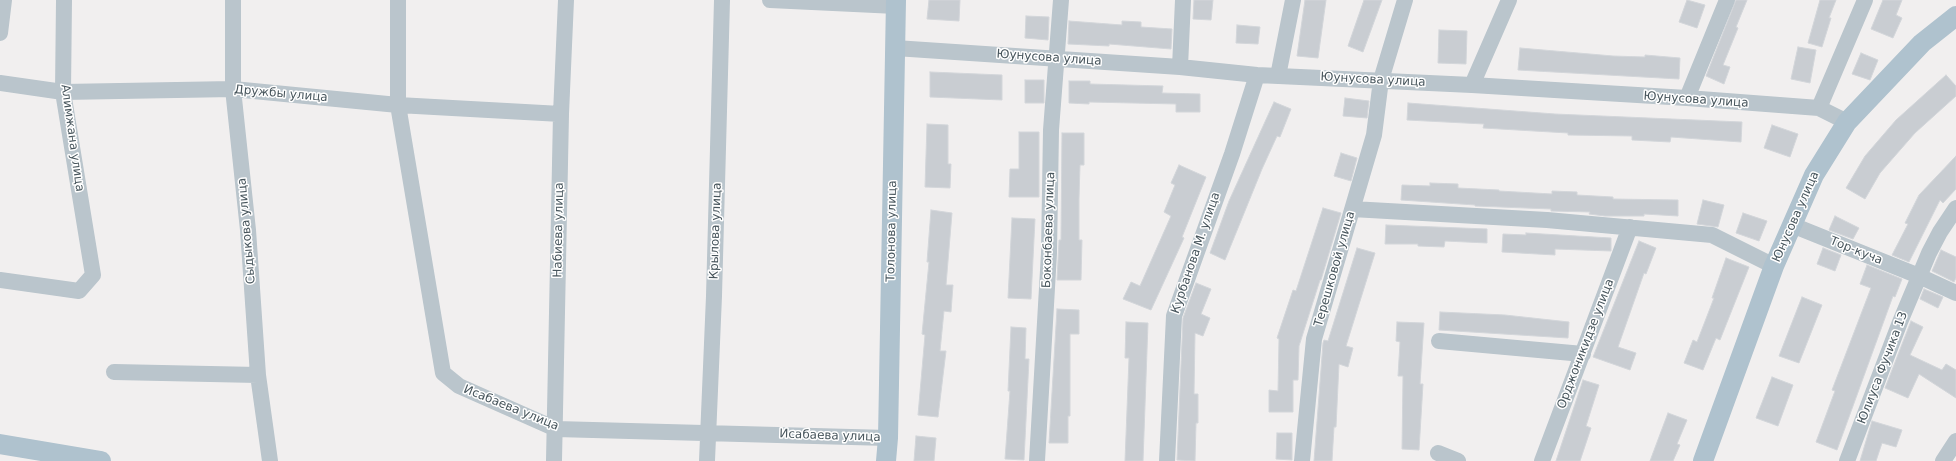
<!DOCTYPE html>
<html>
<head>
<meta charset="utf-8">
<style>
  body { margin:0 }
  canvas { display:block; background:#f1efef }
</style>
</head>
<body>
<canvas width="1956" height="461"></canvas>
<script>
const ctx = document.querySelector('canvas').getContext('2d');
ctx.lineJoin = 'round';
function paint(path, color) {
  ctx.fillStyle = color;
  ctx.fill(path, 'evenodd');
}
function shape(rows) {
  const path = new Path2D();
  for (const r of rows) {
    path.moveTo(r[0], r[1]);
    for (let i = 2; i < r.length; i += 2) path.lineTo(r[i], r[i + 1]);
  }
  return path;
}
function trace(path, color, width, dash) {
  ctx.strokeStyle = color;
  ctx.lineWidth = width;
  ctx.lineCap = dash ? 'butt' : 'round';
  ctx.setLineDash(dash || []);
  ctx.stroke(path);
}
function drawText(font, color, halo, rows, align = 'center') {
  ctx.font = font + ' "DejaVu Sans",sans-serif';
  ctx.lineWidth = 3;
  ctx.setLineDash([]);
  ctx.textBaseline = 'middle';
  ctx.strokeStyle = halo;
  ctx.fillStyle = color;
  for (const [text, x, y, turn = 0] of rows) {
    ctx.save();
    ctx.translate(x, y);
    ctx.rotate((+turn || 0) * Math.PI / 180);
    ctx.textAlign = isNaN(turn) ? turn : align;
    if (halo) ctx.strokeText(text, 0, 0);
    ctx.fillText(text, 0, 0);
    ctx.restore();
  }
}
const building = shape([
  [929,0,960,0,959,21,927,19,929,0],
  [1194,0,1213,0,1211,20,1193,19,1194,0],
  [1305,0,1326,0,1318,58,1297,56,1305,0],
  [1364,0,1382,0,1363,52,1348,46,1364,0],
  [1687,0,1705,5,1697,28,1679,22,1687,0],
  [1736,0,1747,0,1736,27,1738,28,1723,65,1730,67,1724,84,1706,76,1736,0],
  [1820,0,1836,0,1829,18,1831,18,1822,47,1808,43,1820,0],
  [1883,0,1902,0,1896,15,1902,18,1893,38,1871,29,1883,0],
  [1026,16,1049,17,1048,40,1025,38,1026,16],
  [1069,21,1122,25,1122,21,1141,22,1141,27,1172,29,1171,49,1109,44,1109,46,1068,44,1069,21],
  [1237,25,1260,27,1258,44,1236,43,1237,25],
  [1439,30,1467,31,1466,64,1438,63,1439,30],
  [1798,47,1816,50,1810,83,1791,79,1798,47],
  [1520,48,1613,56,1645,57,1645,55,1680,58,1679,79,1518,70,1520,48],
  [1861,53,1878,60,1870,80,1852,74,1861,53],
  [930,72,1002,75,1002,100,930,97,930,72],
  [1946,75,1956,86,1956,96,1915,133,1880,173,1865,199,1846,188,1865,156,1896,120,1946,75],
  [1025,80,1044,80,1044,103,1025,103,1025,80],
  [1069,81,1090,81,1090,84,1163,86,1162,93,1200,94,1200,112,1176,112,1176,104,1089,102,1089,104,1069,103,1069,81],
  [1345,98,1369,101,1367,118,1343,116,1345,98],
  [1274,102,1291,109,1280,137,1277,136,1262,169,1225,260,1210,253,1229,201,1274,102],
  [1408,103,1555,114,1742,122,1741,142,1671,137,1670,142,1632,140,1632,136,1568,135,1568,133,1483,128,1484,124,1407,120,1408,103],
  [927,124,948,125,948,164,951,164,950,188,925,187,927,124],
  [1772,125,1798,134,1790,157,1764,148,1772,125],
  [1019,132,1039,132,1039,197,1009,197,1010,169,1019,169,1019,132],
  [1062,133,1084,133,1084,165,1080,165,1079,199,1079,240,1082,240,1081,280,1057,280,1059,240,1061,240,1062,133],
  [1341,153,1357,158,1351,181,1334,176,1341,153],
  [1956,156,1956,189,1943,203,1940,200,1909,262,1892,255,1908,224,1905,223,1919,195,1956,156],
  [1179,165,1206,177,1182,237,1184,238,1151,310,1123,299,1131,282,1140,286,1171,216,1164,212,1175,185,1171,183,1179,165],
  [1430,183,1458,184,1458,188,1499,190,1499,191,1552,194,1552,191,1577,192,1577,195,1613,197,1613,199,1678,200,1678,216,1644,214,1644,216,1605,216,1589,214,1590,212,1551,211,1551,209,1475,206,1475,205,1401,200,1402,185,1430,186,1430,183],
  [1703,200,1724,205,1718,227,1697,224,1703,200],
  [1323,208,1341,213,1321,280,1320,280,1299,346,1298,380,1293,380,1293,412,1269,412,1269,390,1278,391,1279,339,1277,338,1293,290,1296,291,1323,208],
  [931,210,952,213,946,285,953,285,951,312,944,311,940,351,946,351,938,417,918,415,925,335,922,334,929,262,927,262,931,210],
  [1743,213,1767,221,1759,241,1736,233,1743,213],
  [1835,216,1859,228,1853,239,1829,230,1835,216],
  [1012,218,1035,219,1031,299,1008,298,1012,218],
  [1386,225,1487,229,1487,243,1445,241,1444,247,1418,246,1418,244,1385,244,1386,225],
  [1526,233,1611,238,1611,251,1555,249,1555,255,1502,252,1503,234,1526,235,1526,233],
  [1639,241,1656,248,1646,274,1644,273,1618,347,1636,353,1630,370,1593,357,1639,241],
  [1357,248,1375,253,1346,346,1353,348,1348,367,1339,364,1336,427,1334,427,1332,461,1314,461,1323,343,1324,340,1328,341,1357,248],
  [1823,248,1841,255,1835,271,1817,264,1823,248],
  [1941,250,1956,257,1956,278,1954,282,1932,271,1941,250],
  [1726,258,1749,267,1720,340,1716,338,1703,370,1684,363,1693,340,1697,342,1714,298,1712,298,1726,258],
  [1867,265,1902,279,1895,297,1893,296,1837,450,1816,442,1835,391,1832,390,1871,288,1860,284,1867,265],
  [1196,283,1211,289,1201,314,1210,318,1203,336,1195,333,1194,394,1198,394,1198,423,1196,423,1195,461,1177,460,1183,318,1196,283],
  [1924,289,1943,297,1938,308,1920,299,1924,289],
  [1802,297,1822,305,1799,363,1779,356,1802,297],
  [1057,309,1079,310,1079,334,1070,334,1070,416,1068,416,1068,443,1049,443,1057,309],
  [1440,312,1505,315,1569,322,1568,338,1439,330,1440,312],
  [1911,321,1923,327,1910,355,1942,370,1946,364,1956,370,1956,398,1919,374,1908,398,1885,388,1911,321],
  [1126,322,1148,323,1143,461,1125,461,1129,358,1125,358,1126,322],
  [1397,322,1424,323,1420,384,1423,384,1419,450,1402,449,1403,376,1398,376,1400,342,1396,341,1397,322],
  [1011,327,1026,328,1025,359,1029,359,1024,460,1005,459,1010,391,1008,391,1011,327],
  [1772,377,1793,385,1778,426,1756,418,1772,377],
  [1583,380,1599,385,1586,426,1591,428,1580,461,1556,461,1583,380],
  [1668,413,1687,420,1677,444,1680,445,1673,461,1650,461,1668,413],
  [1872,421,1902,430,1896,447,1882,443,1876,461,1860,461,1872,421],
  [1277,433,1292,433,1292,460,1276,459,1277,433],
  [916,436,936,438,934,461,914,461,916,436]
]);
paint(building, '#c9cdd2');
trace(building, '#d3d6da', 1);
trace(shape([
  [233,0,233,89,248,230,258,375,270,461],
  [398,0,398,105,443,373,459,386,556,429,888,438],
  [770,0,896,6],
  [0,33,4,0],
  [895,48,1180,67,1257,75,1472,85,1687,98,1819,108,1847,122],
  [1180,67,1183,0],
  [1278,76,1293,0],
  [0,83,63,92,233,89,398,105,561,114],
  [1472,85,1509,0],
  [1687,98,1727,0],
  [1819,108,1865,0],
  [1352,209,1547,220,1712,235,1774,266],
  [1792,225,1919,276,1956,293],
  [0,280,79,291,93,275,63,92,64,0],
  [1439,341,1583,354],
  [114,372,258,375],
  [1438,453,1458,461],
  [554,461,561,114,566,0],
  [707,461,714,296,722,0],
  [1037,461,1049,253,1051,130,1061,0],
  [1167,461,1174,316,1232,154,1257,75],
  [1302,461,1314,339,1374,135,1381,80,1405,0],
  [1542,461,1630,227],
  [1847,461,1900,322,1929,253,1940,232,1956,208],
  [1943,461,1956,441]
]), '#bac5cc', 16);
trace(shape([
  [0,444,101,461],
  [886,461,888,438,896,0],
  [1703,461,1774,266,1814,175,1847,122,1922,43,1956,16]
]), '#afc2ce', 20);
drawText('12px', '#47555c', '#fff', [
  ["Юунусова улица",1049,58,4],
  ["Юунусова улица",1373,80,3],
  ["Дружбы улица",281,94,5],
  ["Юунусова улица",1696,100,4],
  ["Алимжана улица",72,138,82],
  ["Юнусова улица",1796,217,-66],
  ["Набиева улица",559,230,-89],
  ["Боконбаева улица",1049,230,-88],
  ["Сыдыкова улица",247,231,-95],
  ["Крылова улица",716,231,-88],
  ["Толонова улица",892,231,-89],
  ["Тор-куча",1856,251,22],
  ["Курбанова М. улица",1196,253,-71],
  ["Терешковой улица",1335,269,-74],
  ["Орджоникидзе улица",1586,344,-69],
  ["Юлиуса Фучика 13",1883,368,-69],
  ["Исабаева улица",511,408,22],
  ["Исабаева улица",830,436,2]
]);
</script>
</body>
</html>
